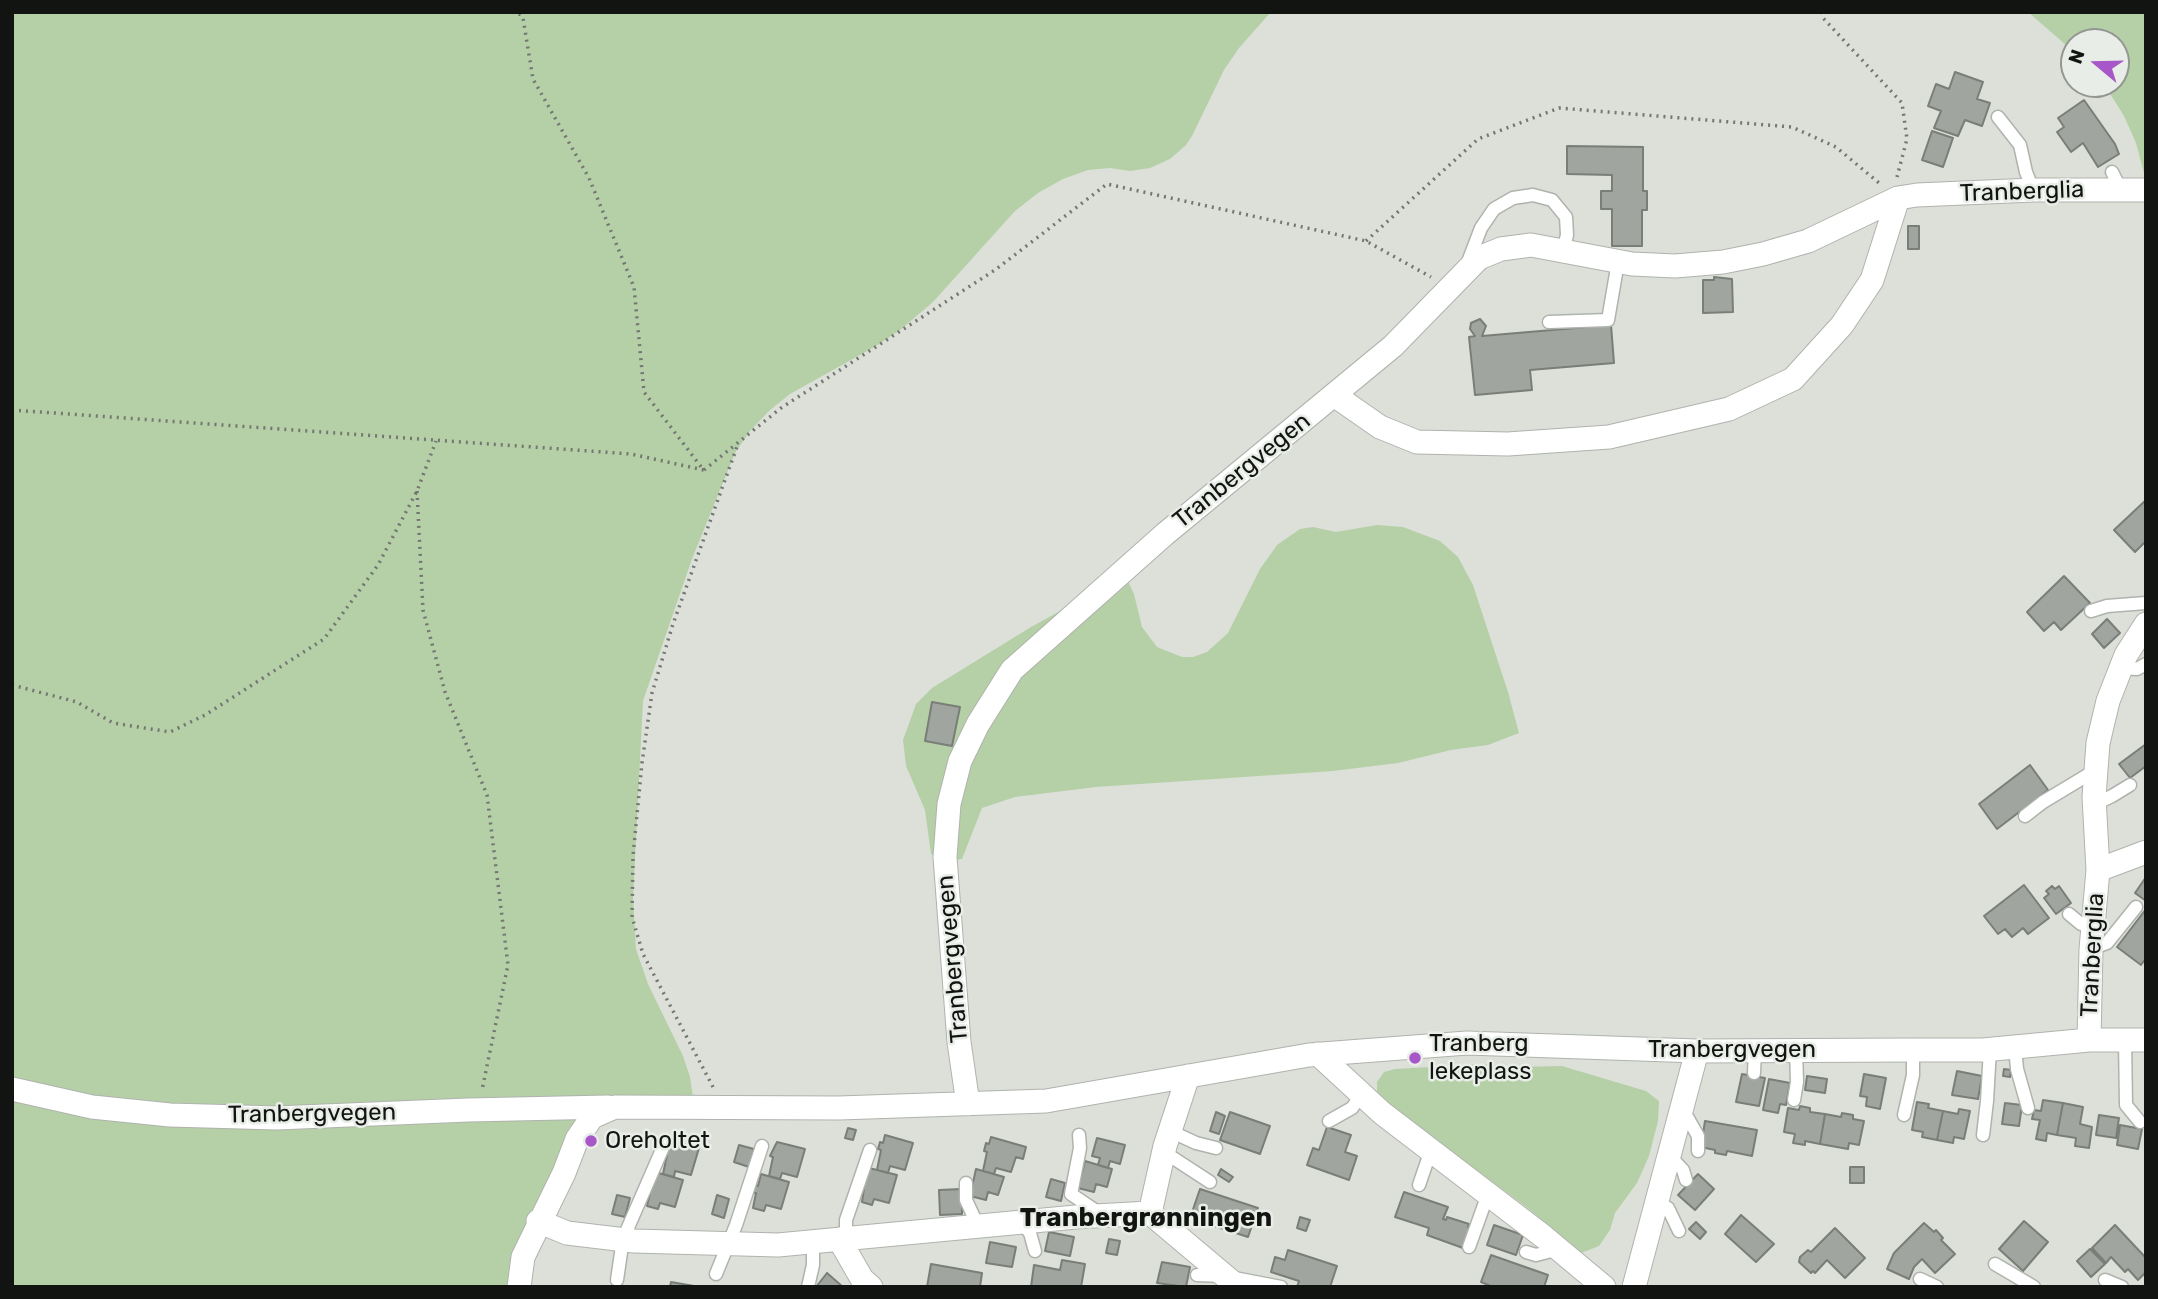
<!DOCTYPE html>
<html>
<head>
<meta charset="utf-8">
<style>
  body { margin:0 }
  #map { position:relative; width:2158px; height:1299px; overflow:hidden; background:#dce0d9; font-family:Rubik,sans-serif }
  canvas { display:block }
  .frame { position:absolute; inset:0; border:14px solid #121412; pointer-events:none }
  .north { position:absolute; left:2060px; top:28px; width:70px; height:70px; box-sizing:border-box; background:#e9ede7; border:2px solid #939692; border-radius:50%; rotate:289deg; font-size:19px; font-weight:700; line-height:28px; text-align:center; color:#121412 }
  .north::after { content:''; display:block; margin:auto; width:24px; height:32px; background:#a757c8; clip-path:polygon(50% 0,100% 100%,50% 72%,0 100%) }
</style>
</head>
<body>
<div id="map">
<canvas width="2158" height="1299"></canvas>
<div class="frame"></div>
<div class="north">N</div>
</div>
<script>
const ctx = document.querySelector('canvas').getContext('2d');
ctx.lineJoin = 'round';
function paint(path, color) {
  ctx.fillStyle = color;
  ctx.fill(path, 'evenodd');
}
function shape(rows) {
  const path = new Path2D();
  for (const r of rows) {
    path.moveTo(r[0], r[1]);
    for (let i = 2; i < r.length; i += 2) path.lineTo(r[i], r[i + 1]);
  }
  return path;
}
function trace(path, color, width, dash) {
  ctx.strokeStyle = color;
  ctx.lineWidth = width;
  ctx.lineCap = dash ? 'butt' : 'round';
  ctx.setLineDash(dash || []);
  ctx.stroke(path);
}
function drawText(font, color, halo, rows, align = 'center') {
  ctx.font = font + ' Rubik,sans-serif';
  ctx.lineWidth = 5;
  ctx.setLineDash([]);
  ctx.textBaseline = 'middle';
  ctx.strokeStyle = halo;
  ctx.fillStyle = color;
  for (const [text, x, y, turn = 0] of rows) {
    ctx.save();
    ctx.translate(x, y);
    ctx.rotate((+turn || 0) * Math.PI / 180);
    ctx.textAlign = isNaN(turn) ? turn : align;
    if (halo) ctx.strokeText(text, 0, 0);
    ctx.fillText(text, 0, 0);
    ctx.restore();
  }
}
paint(shape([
  [12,12,1271,12,1239,48,1224,70,1192,136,1186,145,1170,159,1150,168,1130,171,1110,168,1088,170,1063,179,1038,193,1015,211,933,302,900,330,876,346,790,394,769,411,750,431,735,453,692,559,643,701,633,898,636,949,648,984,683,1056,690,1077,693,1097,592,1096,522,1266,527,1287,12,1287],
  [2028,12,2146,12,2146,181,2136,143,2124,116,2104,84,2116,84,2116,42,2074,42,2074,52],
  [1377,525,1403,527,1440,541,1458,557,1473,585,1508,692,1519,733,1488,745,1451,750,1398,763,1333,771,1096,787,1015,797,982,808,962,859,950,861,931,854,925,810,906,766,903,740,916,704,932,688,1031,627,1125,575,1134,594,1142,627,1157,647,1182,657,1193,657,1207,652,1228,633,1260,569,1277,545,1300,529,1313,527,1336,532],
  [1483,1064,1515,1067,1562,1066,1646,1091,1659,1101,1658,1121,1649,1156,1637,1183,1615,1213,1610,1230,1599,1246,1581,1253,1529,1209,1385,1102,1377,1093,1377,1082,1384,1072,1395,1069]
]), '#b5d0a7');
const building = shape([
  [1955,72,1983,82,1977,99,1990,103,1982,126,1965,120,1958,136,1934,128,1941,111,1928,106,1936,84,1949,89,1955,72],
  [2084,100,2115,144,2119,154,2098,167,2083,143,2071,152,2057,132,2064,127,2058,118,2084,100],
  [1932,131,1953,138,1943,167,1922,160,1932,131],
  [1567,146,1643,147,1643,191,1647,191,1647,210,1642,210,1642,246,1612,246,1612,209,1601,209,1601,191,1612,191,1612,175,1567,174,1567,146],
  [1908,226,1919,226,1919,249,1908,249,1908,226],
  [1714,277,1732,279,1733,312,1703,313,1703,280,1714,280,1714,277],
  [1480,319,1486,326,1482,336,1611,325,1614,363,1530,370,1532,390,1475,395,1469,337,1475,336,1470,329,1471,323,1480,319],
  [2146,500,2146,541,2135,552,2114,530,2146,500],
  [2064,576,2090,603,2061,630,2054,622,2044,631,2027,612,2064,576],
  [2107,619,2120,633,2104,648,2092,634,2107,619],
  [932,702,960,707,952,746,925,741,932,702],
  [2146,744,2146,766,2130,778,2119,764,2146,744],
  [2030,765,2048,790,1997,829,1979,804,2030,765],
  [2146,877,2146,901,2135,893,2146,877],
  [2024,885,2049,918,2028,934,2023,928,2012,937,2005,929,1998,934,1984,916,2024,885],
  [2052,886,2055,889,2059,886,2071,903,2056,914,2044,898,2049,894,2046,891,2052,886],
  [2146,909,2146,958,2141,965,2117,947,2146,909],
  [2004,1069,2011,1070,2010,1077,2003,1076,2004,1069],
  [1957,1071,1982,1076,1978,1099,1952,1095,1957,1071],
  [1742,1074,1765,1078,1759,1106,1736,1102,1742,1074],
  [1864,1074,1886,1078,1880,1109,1866,1106,1867,1097,1860,1096,1864,1074],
  [1807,1076,1827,1079,1825,1093,1805,1090,1807,1076],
  [1769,1079,1790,1083,1786,1105,1780,1104,1778,1113,1763,1110,1769,1079],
  [2043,1100,2063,1103,2057,1135,2047,1133,2046,1141,2036,1139,2040,1120,2032,1119,2034,1110,2041,1111,2043,1100],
  [1917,1102,1929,1104,1928,1108,1943,1111,1937,1140,1922,1137,1923,1132,1912,1130,1917,1102],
  [2005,1103,2022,1105,2019,1126,2002,1124,2005,1103],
  [2063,1103,2083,1107,2080,1124,2092,1127,2089,1148,2075,1146,2076,1138,2057,1135,2063,1103],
  [1800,1106,1810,1108,1810,1112,1825,1114,1820,1144,1805,1141,1805,1145,1793,1143,1795,1134,1784,1132,1788,1108,1799,1110,1800,1106],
  [1959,1109,1970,1111,1964,1139,1954,1137,1953,1143,1937,1140,1943,1111,1958,1114,1959,1109],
  [1216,1112,1225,1116,1219,1134,1210,1131,1216,1112],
  [1230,1112,1270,1126,1260,1154,1220,1140,1230,1112],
  [1842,1113,1853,1115,1853,1119,1864,1121,1859,1145,1849,1143,1848,1149,1820,1144,1825,1114,1841,1117,1842,1113],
  [2099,1115,2119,1118,2116,1138,2096,1135,2099,1115],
  [1705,1121,1757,1130,1752,1156,1727,1151,1726,1155,1715,1153,1715,1150,1701,1147,1705,1121],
  [2120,1125,2142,1129,2138,1149,2117,1145,2120,1125],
  [1327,1127,1351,1135,1345,1152,1357,1156,1349,1180,1307,1165,1313,1148,1319,1150,1327,1127],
  [848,1128,856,1130,853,1140,845,1138,848,1128],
  [885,1135,913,1143,905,1170,890,1166,888,1173,877,1170,881,1150,878,1149,880,1142,883,1143,885,1135],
  [991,1137,1026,1147,1023,1159,1016,1157,1011,1172,996,1168,994,1174,983,1171,987,1152,984,1151,986,1143,989,1144,991,1137],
  [1097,1138,1125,1145,1120,1164,1110,1161,1108,1168,1098,1165,1100,1158,1092,1156,1097,1138],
  [671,1140,699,1148,691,1175,675,1171,674,1177,663,1174,667,1155,664,1154,671,1140],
  [777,1142,805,1149,797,1177,782,1173,780,1179,769,1176,773,1157,770,1156,777,1142],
  [739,1145,754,1149,749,1167,734,1162,739,1145],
  [1085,1161,1112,1169,1107,1187,1096,1184,1094,1192,1078,1188,1085,1161],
  [1850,1167,1864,1167,1864,1183,1850,1183,1850,1167],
  [869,1168,897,1175,889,1203,874,1199,872,1205,862,1202,864,1188,861,1187,869,1168],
  [976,1169,1004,1177,998,1195,988,1192,986,1200,970,1196,976,1169],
  [1221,1169,1233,1177,1229,1182,1218,1175,1221,1169],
  [655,1172,683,1180,675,1207,660,1203,658,1209,647,1206,655,1172],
  [761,1174,789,1182,781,1209,766,1205,764,1211,753,1208,756,1193,753,1193,755,1185,758,1186,761,1174],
  [1698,1174,1714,1189,1695,1210,1678,1195,1698,1174],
  [1051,1179,1065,1183,1061,1201,1046,1197,1051,1179],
  [962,1189,962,1214,940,1215,939,1190,962,1189],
  [1200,1189,1258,1208,1248,1237,1190,1218,1200,1189],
  [1404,1192,1448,1207,1443,1219,1446,1220,1447,1217,1469,1224,1468,1227,1470,1228,1463,1248,1427,1235,1429,1228,1395,1217,1404,1192],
  [617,1195,630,1198,625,1217,612,1214,617,1195],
  [717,1195,729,1199,724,1218,712,1214,717,1195],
  [1257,1212,1266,1215,1263,1224,1254,1221,1257,1212],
  [1741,1215,1774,1244,1756,1262,1725,1234,1741,1215],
  [1300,1217,1310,1220,1306,1231,1297,1228,1300,1217],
  [2024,1221,2048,1242,2023,1271,1999,1249,2024,1221],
  [1696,1222,1706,1232,1700,1239,1689,1229,1696,1222],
  [1924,1223,1934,1232,1936,1230,1943,1238,1941,1240,1955,1254,1935,1273,1922,1259,1914,1267,1909,1279,1887,1269,1894,1253,1924,1223],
  [1494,1225,1523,1235,1516,1255,1487,1245,1494,1225],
  [2115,1225,2146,1258,2146,1272,2138,1280,2128,1269,2125,1272,2111,1257,2106,1263,2092,1248,2115,1225],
  [1835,1228,1865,1258,1845,1278,1827,1260,1815,1273,1813,1271,1811,1273,1799,1262,1800,1257,1808,1250,1811,1252,1835,1228],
  [1049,1232,1074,1237,1070,1256,1045,1251,1049,1232],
  [1109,1239,1120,1241,1117,1255,1106,1253,1109,1239],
  [990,1242,1016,1247,1012,1267,986,1263,990,1242],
  [2090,1249,2105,1264,2091,1277,2077,1261,2090,1249],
  [1288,1250,1337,1266,1330,1287,1297,1287,1299,1281,1271,1272,1275,1257,1285,1260,1288,1250],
  [1491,1255,1548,1275,1544,1287,1493,1287,1481,1282,1491,1255],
  [1062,1260,1085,1264,1081,1287,1031,1287,1034,1265,1060,1270,1062,1260],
  [1162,1262,1190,1267,1186,1287,1157,1283,1162,1262],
  [931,1264,982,1273,980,1287,927,1287,931,1264],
  [827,1273,843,1287,816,1287,827,1273],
  [671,1282,700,1287,670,1287,671,1282]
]);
paint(building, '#a1a59f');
trace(building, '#7a7e78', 2);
const service = shape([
  [1998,117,2020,145,2026,172,2033,190],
  [2112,172,2121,190],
  [1468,262,1481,228,1494,209,1513,198,1533,195,1552,200,1566,217,1567,235,1563,251],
  [1549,322,1608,320,1618,262],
  [2091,611,2107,606,2146,603],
  [2121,668,2137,669,2146,664],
  [2095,804,2112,796,2130,785],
  [2025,816,2043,802,2096,770],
  [2069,914,2081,924,2093,927],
  [2091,949,2107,943,2136,907],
  [2125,1040,2126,1105,2140,1122],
  [2015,1047,2017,1069,2028,1108],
  [1754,1073,1755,1050],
  [1794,1100,1797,1082,1796,1050],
  [1682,1108,1698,1136,1698,1151],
  [1904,1115,1913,1075,1913,1050],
  [1329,1121,1352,1108,1362,1094],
  [1170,1131,1196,1143,1216,1148],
  [1079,1135,1080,1148,1071,1194,1099,1213],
  [1983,1135,1987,1101,1990,1049],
  [1164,1152,1210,1182],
  [1669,1155,1683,1170,1686,1180],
  [966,1183,966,1200,978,1226],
  [1419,1185,1431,1150],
  [1657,1201,1668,1208,1679,1231],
  [1021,1222,1030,1233,1035,1251],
  [846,1239,846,1220,870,1150],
  [1469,1247,1488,1194],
  [1526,1252,1536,1255,1559,1249],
  [1995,1264,2034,1287],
  [716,1274,736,1225,762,1146],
  [1197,1275,1224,1276,1281,1287],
  [1920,1279,1937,1287],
  [617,1280,623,1239,664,1145],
  [2105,1280,2122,1287],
  [808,1287,813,1265,813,1242]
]);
const minor = shape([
  [1334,395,1380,427,1417,442,1508,444,1609,437,1729,409,1793,379,1842,325,1872,280,1898,198],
  [2098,870,2094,797,2098,743,2108,701,2126,655,2146,624],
  [2089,1040,2091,949,2098,870,2146,852],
  [1318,1054,1382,1113,1544,1237,1604,1287],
  [12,1089,92,1107,170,1115,277,1118,468,1110,608,1107],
  [968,1104,959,1042,945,857,949,804,960,761,978,724,1012,670,1165,534,1393,346,1479,258,1501,249,1531,245,1632,264,1675,266,1723,262,1763,254,1808,241,1898,198,1917,195,2033,190,2146,190],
  [1150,1213,1165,1146,1188,1076],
  [1150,1213,1238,1287],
  [538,1221,567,1233,634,1241,778,1245,1076,1217,1150,1213],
  [839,1239,862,1279,871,1287],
  [519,1287,523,1257,564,1173,577,1139,592,1117,615,1107,839,1108,1046,1101,1309,1055,1467,1043,1697,1051,1913,1050,1983,1050,2089,1040,2146,1040],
  [1634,1287,1697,1051]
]);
trace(service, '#afb3ad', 15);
trace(minor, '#afb3ad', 25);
trace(shape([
  [512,12,522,15],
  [522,12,533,79,589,178,634,287,644,392,702,468],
  [1822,12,1823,18,1902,103,1907,139,1897,177],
  [1366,241,1478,139,1559,108,1792,127,1836,147,1879,183],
  [12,410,631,454,704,470],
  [704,470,781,408,995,270,1107,184,1366,241,1431,277],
  [417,491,423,610,445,692,487,795,508,965,482,1090],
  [12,685,77,702,113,723,170,732,205,715,324,639,378,565,417,491,436,441],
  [713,1087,643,954,632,917,633,856,642,763,652,693,673,624,738,444]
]), '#747672', 3.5, [2, 5]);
trace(service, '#fff', 12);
trace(minor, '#fff', 23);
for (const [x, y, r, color] of [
  [1415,1058,7,"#a757c8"],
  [591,1141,7,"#a757c8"]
]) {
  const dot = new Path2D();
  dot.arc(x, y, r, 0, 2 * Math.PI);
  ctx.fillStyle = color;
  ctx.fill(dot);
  trace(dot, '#e9ede7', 2.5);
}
drawText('24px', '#121412', '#e9ede7', [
  ["Tranberglia",2022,192,-2],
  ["Tranbergvegen",1242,471,-39],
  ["Tranberglia",2093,955,-87],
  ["Tranbergvegen",953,959,-95],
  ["Tranbergvegen",1732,1050],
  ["Tranbergvegen",312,1114,-1]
]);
drawText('24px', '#121412', '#e9ede7', [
  ["Tranberg",1429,1044],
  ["lekeplass",1429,1072],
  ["Oreholtet",605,1141]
], 'left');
drawText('bold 26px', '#121412', '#e9ede7', [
  ["Tranbergrønningen",1146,1218]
]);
</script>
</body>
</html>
